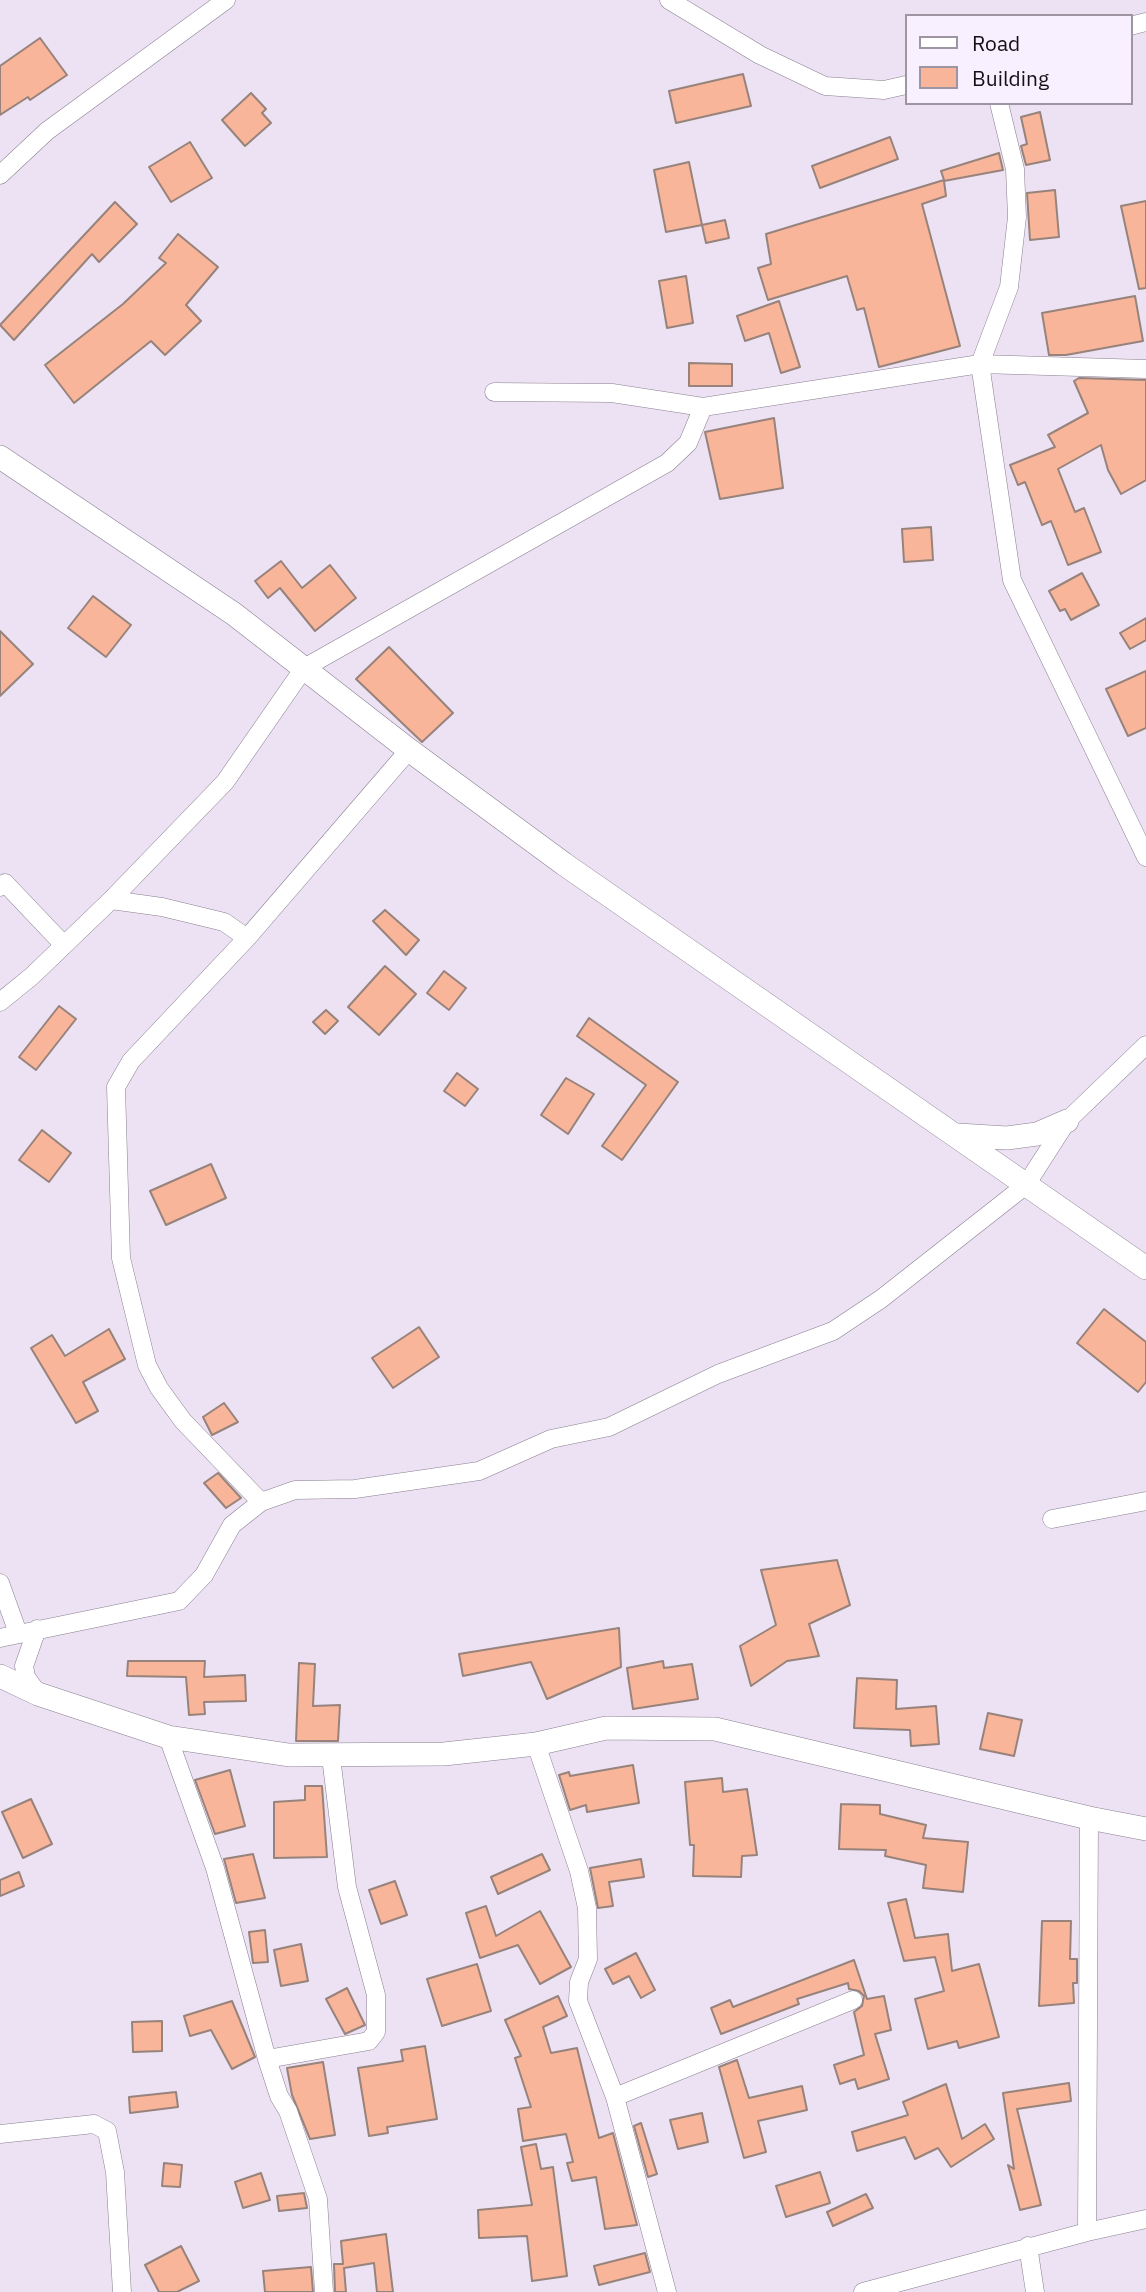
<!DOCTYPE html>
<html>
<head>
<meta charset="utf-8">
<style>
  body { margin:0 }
  #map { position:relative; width:1146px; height:2292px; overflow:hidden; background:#ede2f4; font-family:"IBM Plex Sans",sans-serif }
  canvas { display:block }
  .legend { position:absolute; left:905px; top:14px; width:228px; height:91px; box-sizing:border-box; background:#f9f0ff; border:2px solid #9d96a2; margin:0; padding:9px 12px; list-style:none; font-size:21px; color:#131016 }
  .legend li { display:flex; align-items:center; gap:14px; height:35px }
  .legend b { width:35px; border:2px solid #9d96a2 }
</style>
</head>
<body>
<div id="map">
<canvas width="1146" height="2292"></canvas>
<ul class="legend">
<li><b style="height:9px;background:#fff"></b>Road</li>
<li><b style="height:19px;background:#f9b59a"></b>Building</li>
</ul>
</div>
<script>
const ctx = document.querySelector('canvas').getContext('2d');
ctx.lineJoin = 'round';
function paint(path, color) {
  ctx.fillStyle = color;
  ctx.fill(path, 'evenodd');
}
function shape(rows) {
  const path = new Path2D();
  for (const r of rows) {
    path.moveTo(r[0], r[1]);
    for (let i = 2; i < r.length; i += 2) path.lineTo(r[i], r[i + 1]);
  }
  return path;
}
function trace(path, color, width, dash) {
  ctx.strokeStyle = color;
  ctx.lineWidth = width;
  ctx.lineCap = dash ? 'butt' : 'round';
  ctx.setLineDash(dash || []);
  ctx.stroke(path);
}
const building = shape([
  [40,38,67,75,30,100,28,97,0,115,0,66,40,38],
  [743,74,751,106,676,123,669,91,743,74],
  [251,93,266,109,262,113,271,123,245,146,222,120,251,93],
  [1040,112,1050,160,1026,165,1021,146,1027,144,1021,117,1040,112],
  [890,137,898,159,820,188,812,166,890,137],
  [190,142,212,178,171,202,149,167,190,142],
  [999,153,1003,170,944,181,946,196,922,204,960,346,879,367,864,308,857,310,847,276,768,300,758,268,771,264,766,234,944,180,941,171,999,153],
  [689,162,702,225,666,232,654,170,689,162],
  [1055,190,1059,237,1030,240,1027,193,1055,190],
  [1146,201,1146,288,1139,289,1121,206,1146,201],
  [115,202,137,224,99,262,92,254,14,340,0,325,115,202],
  [725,220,729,238,706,243,702,225,725,220],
  [178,234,218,267,186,305,201,321,165,355,151,341,74,403,45,365,123,304,166,263,159,258,178,234],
  [686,276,693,323,667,328,659,281,686,276],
  [1135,296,1143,341,1066,355,1049,355,1042,313,1135,296],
  [779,301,800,367,781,373,769,333,745,341,737,316,779,301],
  [689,363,732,364,732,386,689,386,689,363],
  [1079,378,1146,380,1146,480,1121,494,1108,470,1101,445,1058,469,1075,512,1084,508,1101,552,1068,565,1051,521,1042,525,1025,482,1018,485,1010,465,1055,447,1048,435,1088,413,1074,381,1079,378],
  [774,418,783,488,720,499,705,432,774,418],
  [931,527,933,560,904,562,902,529,931,527],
  [281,561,302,588,330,565,356,598,315,631,280,588,268,598,255,581,281,561],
  [1082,573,1099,605,1071,620,1065,609,1060,611,1049,591,1082,573],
  [93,596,131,625,106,657,68,628,93,596],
  [1146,618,1146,640,1130,649,1120,633,1146,618],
  [0,631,33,664,0,696,0,631],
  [389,647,453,713,422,742,356,679,389,647],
  [1146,671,1146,728,1128,736,1106,689,1146,671],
  [385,910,419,940,406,955,373,921,385,910],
  [385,966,416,994,379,1035,348,1007,385,966],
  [444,971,466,988,449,1010,427,993,444,971],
  [59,1006,76,1019,36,1070,19,1057,59,1006],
  [326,1010,338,1021,325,1034,313,1022,326,1010],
  [589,1018,678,1082,622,1160,602,1146,646,1085,577,1036,589,1018],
  [457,1073,478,1089,465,1106,444,1091,457,1073],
  [566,1078,594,1094,568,1134,541,1115,566,1078],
  [42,1130,71,1153,49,1182,19,1160,42,1130],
  [211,1164,226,1198,166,1225,150,1191,211,1164],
  [1104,1309,1146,1342,1146,1382,1138,1392,1077,1343,1104,1309],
  [419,1327,439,1357,393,1388,372,1358,419,1327],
  [109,1329,125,1359,83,1382,98,1411,76,1423,31,1348,52,1335,65,1356,109,1329],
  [224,1403,238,1422,212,1435,203,1417,224,1403],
  [218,1473,241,1498,226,1508,204,1483,218,1473],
  [837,1560,850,1605,809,1624,819,1656,787,1661,751,1686,740,1646,776,1625,761,1570,837,1560],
  [619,1628,621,1667,547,1699,531,1662,463,1676,459,1654,619,1628],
  [128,1661,205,1661,204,1677,245,1675,246,1701,204,1702,205,1714,189,1715,186,1677,127,1676,128,1661],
  [663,1661,664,1668,692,1664,698,1699,633,1709,627,1668,663,1661],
  [299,1663,315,1664,313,1706,340,1705,338,1741,296,1741,299,1663],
  [857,1678,897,1680,896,1709,936,1706,939,1744,911,1746,910,1730,854,1728,857,1678],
  [988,1713,1022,1720,1014,1756,980,1749,988,1713],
  [633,1765,639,1803,587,1812,586,1805,570,1810,559,1775,569,1772,570,1776,633,1765],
  [230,1770,245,1826,215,1834,195,1780,230,1770],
  [722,1778,723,1792,747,1789,757,1855,742,1856,741,1877,693,1876,694,1845,690,1845,685,1782,722,1778],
  [305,1786,322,1786,327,1857,274,1858,274,1802,305,1800,305,1786],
  [31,1799,52,1844,23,1858,2,1812,31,1799],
  [841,1804,880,1805,880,1814,926,1825,923,1838,968,1842,963,1892,923,1888,926,1865,885,1856,886,1850,839,1849,841,1804],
  [253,1854,265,1898,236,1903,224,1859,253,1854],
  [542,1854,550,1870,498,1894,491,1877,542,1854],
  [641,1859,644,1877,609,1882,613,1906,598,1908,590,1868,641,1859],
  [19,1872,24,1886,0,1896,0,1880,19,1872],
  [395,1881,407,1915,381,1924,369,1890,395,1881],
  [906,1899,915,1938,948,1934,952,1971,979,1964,999,2037,959,2048,957,2041,928,2049,915,1999,944,1991,935,1957,904,1961,888,1903,906,1899],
  [486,1906,496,1936,540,1911,571,1967,540,1984,518,1945,480,1958,466,1913,486,1906],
  [1042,1921,1071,1921,1070,1959,1077,1959,1077,1983,1073,1983,1074,2003,1039,2006,1042,1921],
  [265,1930,268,1962,253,1963,249,1932,265,1930],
  [301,1944,308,1981,281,1986,274,1950,301,1944],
  [636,1953,655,1990,641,1998,629,1976,613,1984,605,1969,636,1953],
  [854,1960,867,1999,884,1996,891,2030,875,2034,889,2079,858,2089,855,2079,840,2084,834,2065,864,2055,854,2012,862,2006,864,1996,859,1991,849,1989,848,1983,797,1999,799,2004,721,2034,711,2008,730,2000,733,2007,854,1960],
  [477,1964,491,2011,442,2026,427,1979,477,1964],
  [347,1988,365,2025,345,2034,326,1999,347,1988],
  [558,1996,567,2016,543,2027,551,2053,577,2048,599,2138,613,2133,637,2225,605,2229,596,2177,572,2181,567,2163,573,2162,566,2134,523,2141,518,2109,531,2107,515,2058,521,2056,505,2020,558,1996],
  [232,2001,255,2057,232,2069,211,2030,190,2036,184,2016,232,2001],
  [162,2021,162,2051,133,2052,132,2022,162,2021],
  [425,2046,437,2119,387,2127,388,2133,369,2136,358,2068,403,2061,401,2050,425,2046],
  [737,2060,749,2098,802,2086,807,2110,758,2121,766,2152,744,2158,719,2067,737,2060],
  [323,2062,335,2135,310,2139,292,2095,287,2068,323,2062],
  [1069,2083,1071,2101,1017,2109,1041,2205,1020,2210,1008,2165,1014,2169,1003,2093,1069,2083],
  [946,2084,962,2139,985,2124,994,2139,951,2167,938,2148,915,2159,905,2137,857,2151,852,2132,908,2115,903,2102,946,2084],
  [176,2092,178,2107,130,2113,129,2097,176,2092],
  [702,2113,708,2142,678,2149,670,2120,702,2113],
  [641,2123,657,2174,648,2177,634,2126,641,2123],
  [536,2144,541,2169,553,2167,567,2276,532,2281,527,2236,479,2238,478,2210,532,2205,521,2147,536,2144],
  [164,2163,182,2165,180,2187,162,2186,164,2163],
  [820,2172,830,2203,786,2217,776,2186,820,2172],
  [261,2173,270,2200,243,2208,235,2182,261,2173],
  [304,2193,307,2208,279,2211,277,2196,304,2193],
  [866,2194,873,2208,833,2226,827,2212,866,2194],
  [386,2234,393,2292,377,2292,374,2263,344,2268,346,2292,335,2292,334,2264,343,2264,341,2241,386,2234],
  [181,2246,199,2281,177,2292,159,2292,145,2265,181,2246],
  [645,2253,650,2272,599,2285,594,2266,645,2253],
  [311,2267,313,2292,265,2292,263,2271,311,2267]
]);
paint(building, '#f9b59a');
trace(building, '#97837b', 2);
const minor = shape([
  [669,0,760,55,825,86,884,90,906,85],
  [1130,26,1146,22],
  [999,103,1015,169,1017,217,1009,287,980,364,1012,580,1146,857],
  [0,175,47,131,226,0],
  [494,392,612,393,703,407,980,364,1146,369],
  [0,887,5,883,63,944],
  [111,900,225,782,304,668,667,463,688,443,703,407],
  [247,938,131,1061,116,1087,121,1258,147,1365,159,1388,183,1421,261,1502],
  [0,1002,32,976,111,900,162,907,224,922,247,938,409,750],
  [1052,1519,1146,1501],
  [0,1583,18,1633],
  [37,1629,24,1666,26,1677,38,1694],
  [0,1638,179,1601,204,1575,232,1525,261,1502,295,1490,355,1489,479,1471,551,1439,609,1427,718,1374,833,1331,881,1299,1026,1185,1067,1121,1146,1045],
  [168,1737,215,1868,267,2059,279,2096,288,2111,318,2199,324,2292],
  [536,1744,579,1871,587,1908,588,1959,579,1982,578,2001,615,2097,667,2292],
  [267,2059,369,2041,376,2032,376,1995,347,1887,331,1757],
  [615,2097,853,2000],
  [0,2134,94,2124,107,2131,115,2172,122,2292],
  [1087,2232,1146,2219],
  [1028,2246,1035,2292],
  [863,2292,1087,2232,1089,1818]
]);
const tertiary = shape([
  [0,457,234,614,409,750,564,864,1146,1268],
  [958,1135,1007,1138,1037,1134,1067,1121],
  [0,1676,38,1694,168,1737,289,1755,444,1754,536,1744,606,1728,715,1729,1089,1818,1146,1829]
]);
trace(minor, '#897f90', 19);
trace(tertiary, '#897f90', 24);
trace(minor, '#fff', 18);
trace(tertiary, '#fff', 23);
</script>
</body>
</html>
